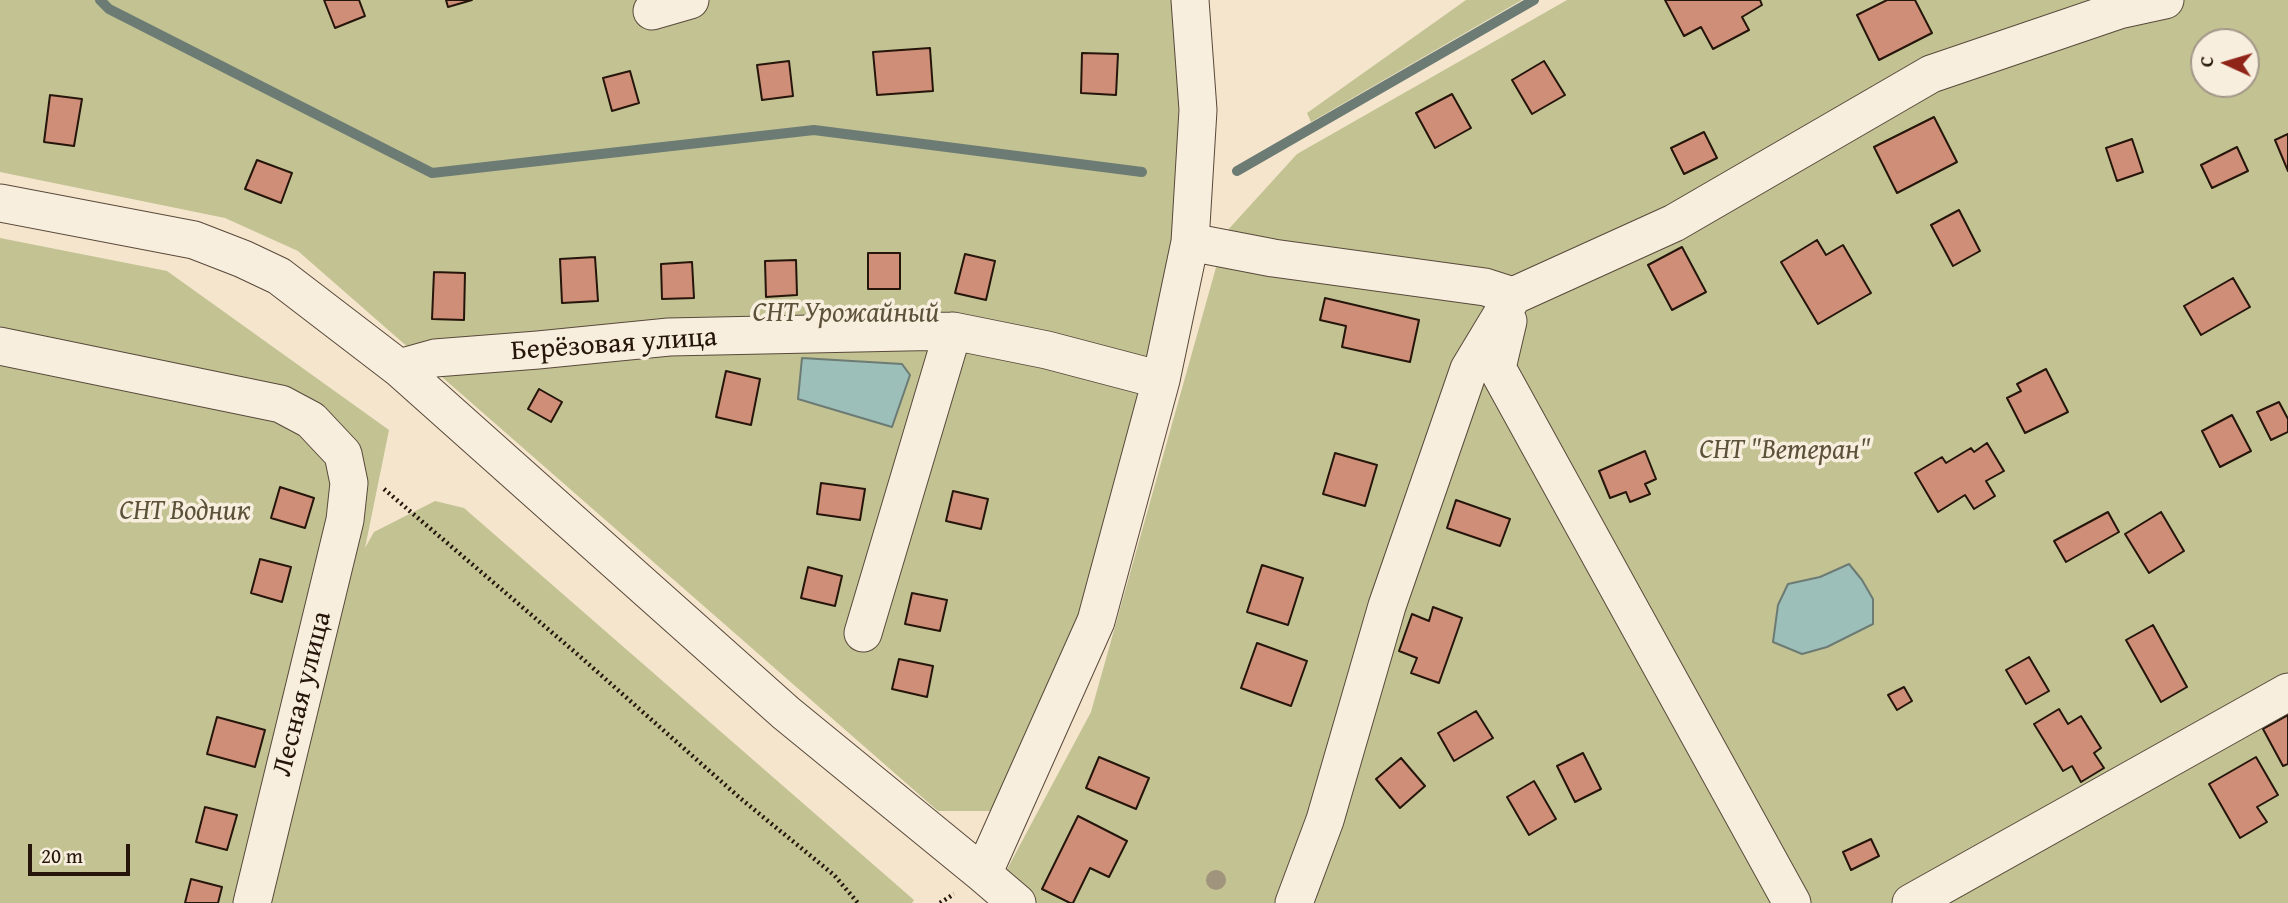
<!DOCTYPE html>
<html>
<head>
<meta charset="utf-8">
<style>
  body { margin:0 }
  #map { position:relative; width:2288px; height:903px; overflow:hidden; background:#f4e5cc; font-family:"Gentium Book Plus",serif }
  canvas { display:block }
  .north { position:absolute; left:2190px; top:28px; width:70px; height:70px; box-sizing:border-box; background:#f8eede; border:2px solid #a49789; border-radius:50%; rotate:274deg; font-size:19px; font-weight:700; line-height:28px; text-align:center; color:#25150a }
  .north::after { content:''; display:block; margin:auto; width:24px; height:32px; background:#8f2418; clip-path:polygon(50% 0,100% 100%,50% 72%,0 100%) }
  .scale { position:absolute; left:28px; top:844px; width:102px; height:32px; box-sizing:border-box; border:4px solid #25150a; border-top:0; padding-left:9px; font-size:21px; line-height:24px; white-space:nowrap; color:#25150a; -webkit-text-stroke:5px #f8eede; paint-order:stroke }
</style>
</head>
<body>
<div id="map">
<canvas width="2288" height="903"></canvas>
<div class="north">С</div>
<div class="scale">20 m</div>
</div>
<script>
const ctx = document.querySelector('canvas').getContext('2d');
ctx.lineJoin = 'round';
function paint(path, color) {
  ctx.fillStyle = color;
  ctx.fill(path, 'evenodd');
}
function shape(rows) {
  const path = new Path2D();
  for (const r of rows) {
    path.moveTo(r[0], r[1]);
    for (let i = 2; i < r.length; i += 2) path.lineTo(r[i], r[i + 1]);
  }
  return path;
}
function trace(path, color, width, dash) {
  ctx.strokeStyle = color;
  ctx.lineWidth = width;
  ctx.lineCap = dash ? 'butt' : 'round';
  ctx.setLineDash(dash || []);
  ctx.stroke(path);
}
function drawText(font, color, halo, rows, align = 'center') {
  ctx.font = font + ' "Gentium Book Plus",serif';
  ctx.lineWidth = 7;
  ctx.setLineDash([]);
  ctx.textBaseline = 'middle';
  ctx.strokeStyle = halo;
  ctx.fillStyle = color;
  for (const [text, x, y, turn = 0] of rows) {
    ctx.save();
    ctx.translate(x, y);
    ctx.rotate((+turn || 0) * Math.PI / 180);
    ctx.textAlign = isNaN(turn) ? turn : align;
    if (halo) ctx.strokeText(text, 0, 0);
    ctx.fillText(text, 0, 0);
    ctx.restore();
  }
}
paint(shape([
  [0,0,1173,0,1185,226,1088,617,1000,811,938,811,298,251,225,218,0,172],
  [1466,0,1522,0,1311,122,1307,113],
  [1567,0,2288,0,2288,903,989,903,1091,712,1226,232,1297,154],
  [2204,42,2246,42,2246,84,2204,84],
  [0,238,167,271,389,430,365,548,374,532,435,501,464,508,914,900,912,903,0,903]
]), '#c2c293');
const water = shape([
  [802,358,902,364,910,375,892,427,798,399,802,358],
  [1849,564,1862,580,1873,599,1873,624,1827,647,1802,654,1773,642,1778,605,1788,584,1820,577,1849,564]
]);
paint(water, '#9cbfb9');
trace(water, '#6c7b73', 2);
trace(shape([
  [100,0,109,9,432,173,814,130,1142,172],
  [1237,171,1534,0]
]), '#6c7b73', 10);
const building = shape([
  [324,0,359,0,365,16,335,28,324,0],
  [446,0,472,0,448,7,446,0],
  [1665,0,1760,0,1762,5,1742,17,1749,30,1713,49,1701,27,1684,36,1665,0],
  [1887,0,1915,0,1932,33,1879,60,1857,15,1887,0],
  [930,48,933,91,877,95,873,52,930,48],
  [1082,53,1118,54,1116,95,1081,93,1082,53],
  [789,61,793,96,762,100,757,65,789,61],
  [1544,61,1565,95,1532,114,1512,80,1544,61],
  [630,71,639,103,612,111,603,78,630,71],
  [1452,94,1471,128,1435,148,1416,113,1452,94],
  [50,95,82,99,74,146,44,142,50,95],
  [1934,117,1957,162,1897,193,1874,147,1934,117],
  [1704,132,1717,158,1684,174,1671,148,1704,132],
  [2288,134,2288,171,2275,140,2288,134],
  [2132,139,2143,172,2117,181,2106,148,2132,139],
  [2237,147,2248,171,2212,188,2201,165,2237,147],
  [257,160,292,173,281,203,245,189,257,160],
  [1959,210,1980,251,1953,266,1931,225,1959,210],
  [1817,240,1826,255,1843,245,1871,293,1818,324,1781,262,1817,240],
  [1682,247,1706,292,1672,310,1648,265,1682,247],
  [868,253,900,253,900,289,868,289,868,253],
  [965,254,995,261,986,300,955,293,965,254],
  [595,257,598,301,562,303,560,259,595,257],
  [796,260,797,295,766,297,765,261,796,260],
  [692,262,694,298,662,299,661,264,692,262],
  [434,272,465,273,464,320,432,319,434,272],
  [2233,278,2250,307,2201,335,2184,306,2233,278],
  [1325,298,1419,320,1410,362,1342,347,1346,326,1320,320,1325,298],
  [2046,369,2068,412,2025,433,2007,398,2021,391,2017,384,2046,369],
  [726,371,760,379,751,425,716,417,726,371],
  [539,389,562,402,551,422,528,409,539,389],
  [2279,402,2288,419,2288,432,2271,440,2257,412,2279,402],
  [2232,415,2251,451,2220,467,2202,431,2232,415],
  [1987,443,2004,471,1986,481,1995,496,1974,509,1965,495,1938,512,1915,473,1942,457,1946,463,1971,448,1974,452,1987,443],
  [1645,451,1656,479,1645,484,1650,494,1630,502,1626,492,1610,498,1599,471,1645,451],
  [1335,453,1377,465,1365,506,1323,494,1335,453],
  [821,483,865,489,860,520,817,514,821,483],
  [280,487,314,498,305,528,271,518,280,487],
  [953,491,988,499,981,529,946,521,953,491],
  [1456,500,1510,519,1500,546,1447,528,1456,500],
  [2108,512,2119,532,2066,562,2054,541,2108,512],
  [2161,512,2184,551,2149,573,2125,534,2161,512],
  [260,559,291,567,282,602,251,593,260,559],
  [1262,565,1303,578,1288,625,1247,612,1262,565],
  [808,567,842,576,835,606,801,598,808,567],
  [912,593,947,600,940,631,905,624,912,593],
  [1433,607,1462,618,1439,683,1411,673,1417,658,1399,651,1412,614,1429,621,1433,607],
  [2153,625,2187,687,2161,702,2126,640,2153,625],
  [1257,643,1307,661,1291,706,1241,688,1257,643],
  [2029,657,2049,691,2026,704,2006,670,2029,657],
  [899,659,933,666,927,697,892,689,899,659],
  [1904,687,1912,701,1897,710,1888,695,1904,687],
  [2059,709,2068,724,2081,716,2101,748,2094,753,2104,768,2081,782,2072,766,2063,771,2034,724,2059,709],
  [1476,711,1493,738,1454,761,1438,733,1476,711],
  [2288,715,2288,764,2283,766,2263,729,2288,715],
  [217,717,265,730,255,767,207,754,217,717],
  [1583,753,1601,789,1575,802,1557,766,1583,753],
  [1099,757,1149,778,1136,809,1086,788,1099,757],
  [2256,757,2278,795,2257,807,2267,822,2240,838,2209,784,2256,757],
  [1401,758,1425,786,1400,808,1376,779,1401,758],
  [1534,781,1556,819,1529,835,1507,797,1534,781],
  [205,807,237,815,227,850,196,842,205,807],
  [1078,816,1127,841,1109,877,1090,868,1073,903,1070,903,1042,889,1078,816],
  [1871,839,1879,856,1851,870,1843,852,1871,839],
  [191,879,222,887,218,903,185,903,191,879]
]);
paint(building, '#cf8e77');
trace(building, '#25150a', 2);
const minor = shape([
  [652,11,690,0],
  [0,203,194,240,243,259,279,276,399,368,786,713,983,874,1096,621,1161,380,1190,242,1198,110,1190,0],
  [1190,242,1273,258,1485,287,1513,296],
  [1508,321,1497,368,1792,903],
  [0,346,281,404,311,420,343,454,349,483,345,520,252,903],
  [399,368,435,358,538,350,669,337,953,331,1047,350,1161,380],
  [863,633,953,331],
  [983,874,1017,903],
  [1294,903,1325,820,1387,606,1469,369,1513,296,1674,223,1931,74,2119,10,2165,0],
  [1911,903,2288,692]
]);
trace(minor, '#59493a', 39);
trace(shape([
  [384,489,576,653,740,798,834,875,858,903],
  [940,903,954,894]
]), '#25150a', 4.5, [2, 3.5]);
trace(minor, '#f8eede', 37);
ctx.fillStyle = '#a0947c';
for (const [x, y] of [
  [1216,880]
]) {
  ctx.beginPath();
  ctx.arc(x, y, 10, 0, 2 * Math.PI);
  ctx.fill();
}
drawText('italic 28px', '#5c523a', '#f8eede', [
  ["СНТ Урожайный",846,314],
  ["СНТ \"Ветеран\"",1785,451],
  ["СНТ Водник",185,512]
]);
drawText('28px', '#25150a', '#f8eede', [
  ["Берёзовая улица",614,345,-4],
  ["Лесная улица",303,694,-76]
]);
</script>
</body>
</html>
